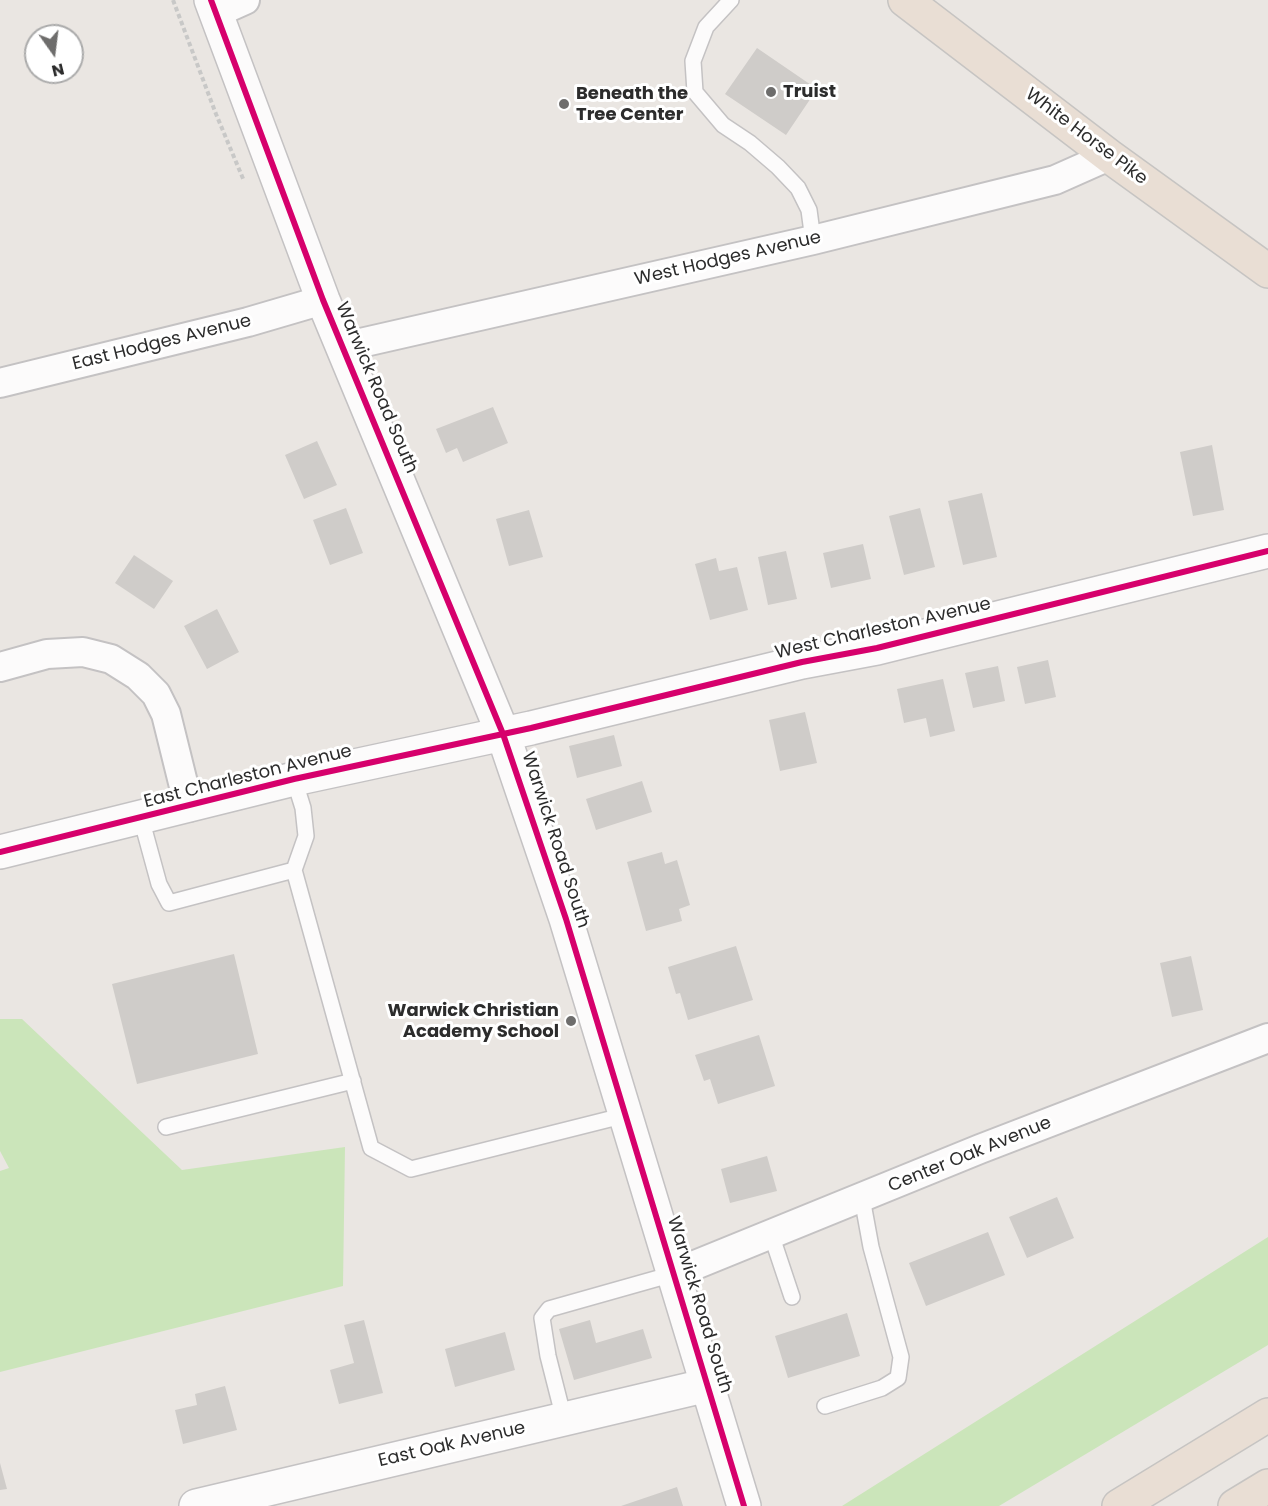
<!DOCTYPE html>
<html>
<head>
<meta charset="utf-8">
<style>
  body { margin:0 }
  #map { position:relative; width:1268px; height:1506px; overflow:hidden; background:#eae6e2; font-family:Poppins,sans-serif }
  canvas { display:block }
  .north { position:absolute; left:24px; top:24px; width:60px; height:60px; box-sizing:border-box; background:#fff; border:2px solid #ababab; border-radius:50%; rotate:166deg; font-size:16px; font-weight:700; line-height:24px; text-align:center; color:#2c2c2c }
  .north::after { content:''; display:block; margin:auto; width:21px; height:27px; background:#6e6d6c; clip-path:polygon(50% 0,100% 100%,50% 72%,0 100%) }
</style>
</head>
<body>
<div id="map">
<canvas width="1268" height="1506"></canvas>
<div class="north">N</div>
</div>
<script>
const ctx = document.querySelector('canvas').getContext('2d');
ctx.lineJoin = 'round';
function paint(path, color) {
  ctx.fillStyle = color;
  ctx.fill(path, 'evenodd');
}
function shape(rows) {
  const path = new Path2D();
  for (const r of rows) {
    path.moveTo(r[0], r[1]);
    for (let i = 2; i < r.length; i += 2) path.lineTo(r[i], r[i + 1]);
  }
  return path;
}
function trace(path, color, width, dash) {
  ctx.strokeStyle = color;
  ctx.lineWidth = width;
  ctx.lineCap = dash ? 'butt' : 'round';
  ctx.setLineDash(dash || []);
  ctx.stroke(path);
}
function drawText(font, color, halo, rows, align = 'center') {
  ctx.font = font + ' Poppins,sans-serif';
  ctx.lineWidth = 6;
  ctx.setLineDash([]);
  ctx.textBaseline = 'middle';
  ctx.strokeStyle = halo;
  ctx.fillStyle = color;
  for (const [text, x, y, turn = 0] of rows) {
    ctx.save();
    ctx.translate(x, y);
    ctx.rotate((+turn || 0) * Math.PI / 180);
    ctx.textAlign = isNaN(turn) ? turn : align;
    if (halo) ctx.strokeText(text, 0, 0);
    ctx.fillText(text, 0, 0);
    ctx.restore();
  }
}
paint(shape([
  [0,1019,22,1019,182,1170,345,1147,343,1286,0,1372,0,1171,9,1168,0,1151],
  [1268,1237,1268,1345,999,1506,842,1506]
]), '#cbe5ba');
paint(shape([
  [757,48,817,89,786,135,725,94],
  [493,407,508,443,463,462,457,448,446,453,436,429],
  [317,441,337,485,304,499,285,455],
  [1212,445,1224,510,1193,516,1180,452],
  [982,493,997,557,963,565,948,501],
  [346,508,363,553,330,565,313,520],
  [920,508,935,567,904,575,889,516],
  [529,510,543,557,509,566,496,519],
  [863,544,871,579,831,588,823,553],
  [786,551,797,599,768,605,758,557],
  [134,555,173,581,154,609,115,583],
  [716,558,719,571,737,567,748,610,710,620,695,564],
  [217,609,239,652,207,669,184,626],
  [1048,660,1056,697,1025,704,1017,667],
  [998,666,1005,701,973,708,965,673],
  [943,679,955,731,930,737,926,718,904,723,897,689],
  [805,712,817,763,780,771,769,720],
  [614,735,622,766,577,778,569,746],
  [642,781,652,812,596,830,586,799],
  [662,852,665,864,677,860,690,905,679,909,682,921,646,931,627,862],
  [736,946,753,1000,688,1020,680,993,676,994,668,967],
  [234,954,258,1054,137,1084,112,984],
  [1191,956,1203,1010,1172,1017,1160,963],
  [759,1035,775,1086,718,1104,710,1079,704,1081,695,1055],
  [767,1156,777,1191,730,1203,721,1169],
  [1057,1197,1074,1238,1027,1258,1009,1217],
  [988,1232,1005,1275,926,1306,909,1263],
  [847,1313,860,1356,788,1378,775,1336],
  [364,1320,383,1393,339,1404,330,1370,354,1363,344,1325],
  [590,1320,596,1343,643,1329,652,1358,574,1380,559,1329],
  [505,1332,515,1370,455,1387,445,1349],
  [225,1386,237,1430,183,1444,175,1410,197,1405,195,1394],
  [0,1463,7,1489,0,1490],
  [677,1487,683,1506,621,1506]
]), '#cfccc9');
const lane = shape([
  [731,0,706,27,693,61,695,92,723,125,750,143,778,167,798,188,809,210,813,240],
  [294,779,303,808,306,836,294,870,371,1148,411,1169,626,1115],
  [141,818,159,884,169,903,294,870],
  [166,1127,353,1081],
  [771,1234,792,1297],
  [825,1406,882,1388,898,1378,901,1357,871,1247,862,1198],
  [564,1419,548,1356,542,1318,549,1309,673,1274]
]);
const street = shape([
  [216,13,245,0],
  [343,347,813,240,1055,180,1109,156],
  [0,383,248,322,323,300],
  [0,667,47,654,83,652,111,659,138,676,156,694,166,714,189,807],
  [673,1274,980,1149,1268,1038]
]);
const secondary = shape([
  [211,0,323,300,503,734,566,919,744,1506],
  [0,852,294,779,531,728,802,662,877,648,1268,551],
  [196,1506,708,1385]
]);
const highway = shape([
  [905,0,1109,156,1268,271],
  [1119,1506,1268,1415],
  [1235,1506,1268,1486]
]);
trace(lane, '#c4c2c3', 18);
trace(street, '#c4c2c3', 32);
trace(secondary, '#c4c2c3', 36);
trace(highway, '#c6c4c2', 36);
trace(shape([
  [173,0,216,114,244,181]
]), '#c8c8c7', 4, [4.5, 3]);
trace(lane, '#fcfbfb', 15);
trace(street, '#fcfbfb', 28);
trace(secondary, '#fcfbfb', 33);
trace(highway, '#e9ded4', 33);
trace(shape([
  [211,0,323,300,503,734,566,919,744,1506],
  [0,852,294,779,531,728,802,662,877,648,1268,551]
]), '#d6006c', 6);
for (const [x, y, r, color] of [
  [771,92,6,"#6e6d6c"],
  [564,104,6,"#6e6d6c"],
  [571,1021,6,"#6e6d6c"]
]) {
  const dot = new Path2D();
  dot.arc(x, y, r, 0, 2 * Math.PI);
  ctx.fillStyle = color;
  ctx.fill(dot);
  trace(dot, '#fff', 2);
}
drawText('bold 18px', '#2c2c2c', '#fff', [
  ["Truist",783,92],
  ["Beneath the",576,94],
  ["Tree Center",576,115],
  ["Warwick Christian",559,1011,"right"],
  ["Academy School",559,1032,"right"]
], 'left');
drawText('18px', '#2c2c2c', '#fff', [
  ["White Horse Pike",1086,137,37],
  ["West Hodges Avenue",728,259,-13],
  ["East Hodges Avenue",162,343,-14],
  ["Warwick Road South",376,388,67],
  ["West Charleston Avenue",883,629,-13],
  ["East Charleston Avenue",248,777,-14],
  ["Warwick Road South",555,840,72],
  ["Center Oak Avenue",970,1155,-22],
  ["Warwick Road South",699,1305,73],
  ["East Oak Avenue",452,1445,-13]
]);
</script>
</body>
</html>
